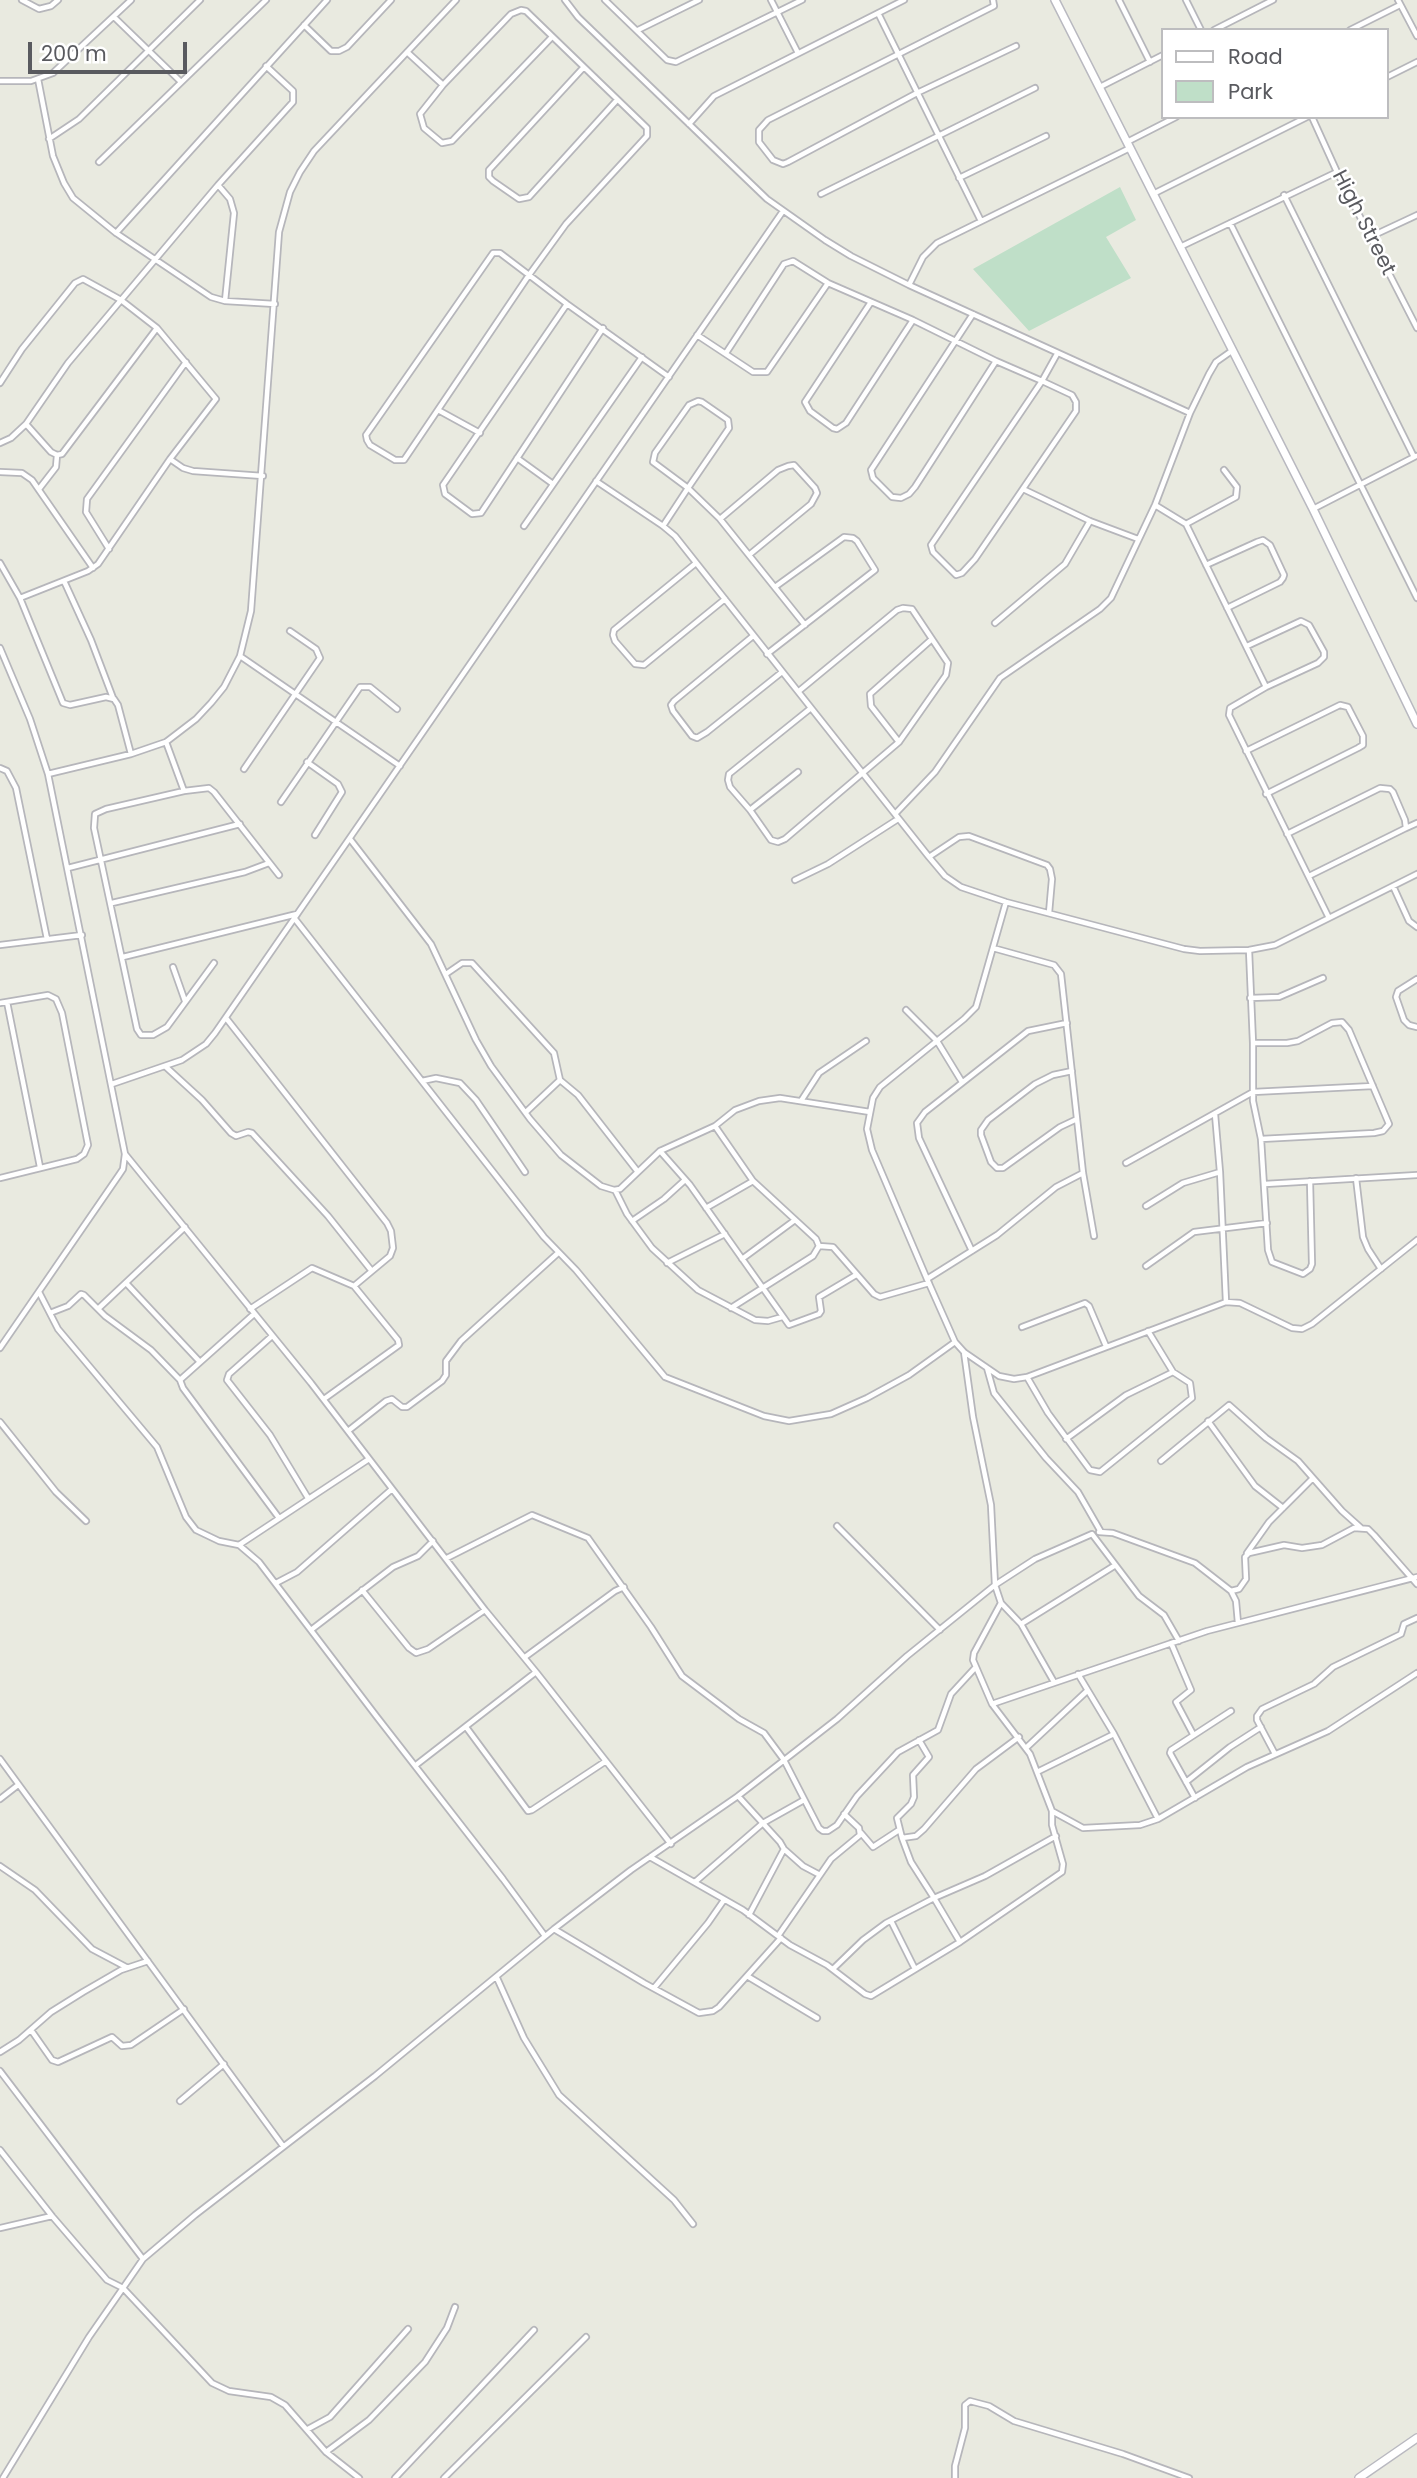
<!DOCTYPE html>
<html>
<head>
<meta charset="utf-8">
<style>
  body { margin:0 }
  #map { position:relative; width:1417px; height:2478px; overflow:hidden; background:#e9eae0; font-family:Poppins,sans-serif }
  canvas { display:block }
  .legend { position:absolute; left:1161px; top:28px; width:228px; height:91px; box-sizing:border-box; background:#fff; border:2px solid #bdbdbf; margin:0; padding:9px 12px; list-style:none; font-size:21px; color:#595a5f }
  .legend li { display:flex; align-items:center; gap:14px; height:35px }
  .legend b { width:35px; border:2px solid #bdbdbf }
  .scale { position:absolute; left:28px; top:42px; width:159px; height:32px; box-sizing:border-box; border:4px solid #595a5f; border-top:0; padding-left:9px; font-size:21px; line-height:24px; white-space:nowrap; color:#595a5f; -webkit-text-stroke:5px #fff; paint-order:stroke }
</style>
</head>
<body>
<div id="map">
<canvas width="1417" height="2478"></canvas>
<ul class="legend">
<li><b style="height:9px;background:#fff"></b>Road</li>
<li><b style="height:19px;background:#bfdfc8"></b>Park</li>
</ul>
<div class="scale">200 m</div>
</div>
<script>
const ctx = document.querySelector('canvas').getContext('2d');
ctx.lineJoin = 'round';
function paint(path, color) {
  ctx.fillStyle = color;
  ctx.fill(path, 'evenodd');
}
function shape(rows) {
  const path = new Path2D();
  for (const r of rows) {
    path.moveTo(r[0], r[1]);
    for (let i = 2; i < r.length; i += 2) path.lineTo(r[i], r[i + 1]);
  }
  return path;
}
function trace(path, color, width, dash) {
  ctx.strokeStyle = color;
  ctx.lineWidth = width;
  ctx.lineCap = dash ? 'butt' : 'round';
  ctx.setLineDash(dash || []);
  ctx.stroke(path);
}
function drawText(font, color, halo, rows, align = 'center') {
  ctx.font = font + ' Poppins,sans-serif';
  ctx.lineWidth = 5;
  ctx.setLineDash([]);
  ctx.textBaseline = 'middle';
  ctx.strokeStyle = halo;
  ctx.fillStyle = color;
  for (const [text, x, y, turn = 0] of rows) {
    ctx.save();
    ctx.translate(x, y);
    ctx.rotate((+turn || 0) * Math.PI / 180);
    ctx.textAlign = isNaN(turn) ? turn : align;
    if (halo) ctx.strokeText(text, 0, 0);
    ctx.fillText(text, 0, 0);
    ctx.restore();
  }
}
paint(shape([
  [1120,187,1136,220,1106,237,1131,278,1029,331,973,269]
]), '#bfdfc8');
const street = shape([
  [22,0,39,9,51,6,58,0],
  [565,0,578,17,767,199,825,240,851,256,909,285,1190,413],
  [605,0,667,60,676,62,802,0],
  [771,0,798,53],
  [993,0,994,6,990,8,768,120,759,130,759,142,773,160,783,164,788,162,917,93,1016,46],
  [1119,0,1150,62],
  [1186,0,1201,30],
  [1398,0,1417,36],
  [878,13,981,221],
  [114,17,181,82],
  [304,25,331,51,339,51,347,47,391,0],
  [638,30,699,0],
  [1214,30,1273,0],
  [1350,30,1400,5],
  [551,38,452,141,442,143,424,128,420,114,443,85,511,14,521,10,526,11,647,128,647,136,566,224,529,275,404,460,395,460,370,445,367,440,366,435,493,253,500,253,529,275,567,304,669,377],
  [407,52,443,85],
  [583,68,489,170,489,177,493,181,519,199,529,197,617,100],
  [1387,77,1417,62],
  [38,79,53,156,64,183,73,198,116,233,211,297,225,301,275,304],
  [0,81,31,81,53,73,131,0],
  [1100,87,1163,55],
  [1312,117,1337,172,1417,328],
  [689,124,714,96,904,0],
  [49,139,79,119,200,0],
  [1127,142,1176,117],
  [99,162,266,0],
  [959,178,1046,136],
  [218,185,230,199,234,213,225,301],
  [821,194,1035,88],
  [1153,194,1307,117],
  [1284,195,1414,457],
  [1230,223,1417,598],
  [116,233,327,0],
  [1370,237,1417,215],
  [1180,247,1337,172],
  [909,285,923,257,937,243,1130,148],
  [871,302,805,402,810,411,833,428,837,429,846,423,913,320],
  [567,304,443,485,445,494,472,514,481,513,603,328],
  [973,314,871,470,873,478,892,497,901,498,909,494,915,487,996,361],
  [697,335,753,372,767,372,828,283],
  [726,353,784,264,793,261,828,283,913,320,996,361,1042,381,1072,395,1076,402,1076,411,975,559,962,573,956,575,933,552,931,545,1042,381,1057,354],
  [0,383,22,349,75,283,83,279,121,300,157,328,216,399,170,459,98,564,88,571,20,598],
  [438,410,480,433],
  [26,424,51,452,57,455,62,454,157,328],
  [0,443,11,438,26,424,68,363,218,185,293,102,293,91,266,66],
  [517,458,553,484],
  [170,459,183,468,193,471,263,476],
  [0,472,22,473,32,480,93,568],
  [596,481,663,526,675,536,929,857,945,876,961,887,1006,902,1184,949,1200,951,1249,950,1275,945,1417,874],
  [39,489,56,467,57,455],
  [1023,489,1090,521,1138,539],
  [1155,505,1186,524,1266,687,1230,708,1229,715,1329,918],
  [1313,509,1416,456],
  [720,519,778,470,788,466,794,465,815,488,817,493,811,504,749,555],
  [1186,524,1236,497,1237,487,1224,470],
  [524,526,642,357],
  [663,526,688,488,727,431,729,428,728,420,702,402,698,401,689,405,655,453,653,462,688,488,720,519,805,625],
  [109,549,86,512,87,499,186,362],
  [0,563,20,598,63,703,70,705,106,697,114,699,118,705,131,754],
  [696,563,614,630,613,635,615,641,635,664,644,665,725,599],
  [1206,565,1257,542,1263,540,1270,545,1284,575,1283,578,1280,582,1227,608],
  [64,581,91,640,113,698],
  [995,623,1065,564,1090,521],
  [753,636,674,701,671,705,673,711,692,736,697,738,707,732,782,672],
  [1247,646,1301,621,1309,625,1324,652,1324,657,1318,663,1266,687],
  [0,648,30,719,48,774,125,1154,123,1169,119,1175,0,1348],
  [767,654,875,570,857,541,853,538,844,537,775,587],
  [240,656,400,766],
  [799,691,897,610,903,608,912,609,948,663,946,675,899,742,785,839,778,842,771,840,750,810,730,787,728,780,729,774,811,708],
  [166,742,184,791],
  [899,742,871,706,870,694,932,639],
  [1246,751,1340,705,1348,707,1350,711,1363,736,1363,745,1358,748,1266,794],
  [307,762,338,784,342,792,315,835],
  [0,768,7,771,16,788,47,939],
  [244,769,320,658,316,649,290,631],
  [48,774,131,754,166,742,196,719,211,703,224,687,240,656,251,611,279,232,290,192,300,172,314,151,456,0],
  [281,802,360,687,370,687,397,709],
  [750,810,798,772],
  [895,814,935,772,1000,678,1100,609,1111,598,1155,505,1190,413,1209,374,1216,362,1233,350],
  [1406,828,1417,823],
  [1287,834,1380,788,1390,789,1393,792,1405,820,1406,828,1309,876],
  [350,839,431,944,476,1040,491,1066,530,1119,561,1155,601,1186,614,1190,620,1189,660,1151,715,1126,735,1110,759,1101,780,1098,870,1112],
  [929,857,959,837,969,836,1047,865,1050,869,1052,879,1049,913],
  [68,868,240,824],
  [795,880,828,864,898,819],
  [1393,886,1409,921,1417,927],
  [1006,902,976,1007,964,1019,880,1087,873,1098,867,1129,872,1150,927,1279,955,1342,964,1352,999,1376,1014,1379,1027,1377,1226,1302,1240,1303,1292,1328,1302,1329,1312,1324,1417,1240],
  [112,903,245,872,269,863],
  [295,919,544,1237,576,1270,665,1377,764,1416,789,1421,831,1414,867,1398,909,1375,955,1342],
  [0,945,82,935],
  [993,948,1054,965,1061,974,1083,1173,1094,1236],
  [1249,950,1253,1043,1253,1101,1261,1139,1268,1250,1272,1262,1303,1274,1310,1269,1312,1264,1310,1181],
  [123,957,297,914],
  [214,963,167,1027,153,1035,141,1035,137,1029,94,828,95,814,106,809,184,791,209,788,214,792,279,875],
  [173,967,185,1001],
  [446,974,462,963,472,963,554,1053,560,1080,526,1112],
  [1417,979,1398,991,1396,997,1404,1020,1409,1025,1417,1027],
  [1250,998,1279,997,1323,978],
  [7,1002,40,1167],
  [0,1003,48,995,56,999,62,1013,88,1145,84,1154,77,1159,0,1178],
  [906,1010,937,1041,962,1082],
  [226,1018,387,1223,391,1231,393,1248,390,1256,354,1286,312,1268,250,1309],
  [1253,1043,1287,1043,1298,1041,1332,1023,1342,1022,1349,1030,1389,1124,1383,1131,1374,1133,1261,1139],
  [166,1067,202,1100,231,1133,236,1136,248,1132,252,1133,328,1216,371,1270],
  [1072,1071,1053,1075,1035,1084,988,1120,981,1130,981,1135,991,1162,997,1168,1003,1168,1060,1127,1077,1119],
  [560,1080,578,1095,638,1172],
  [422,1081,436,1078,460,1083,476,1100,525,1172],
  [112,1084,182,1060,206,1044,215,1033,783,211],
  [801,1101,819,1073,866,1041],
  [1215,1114,1220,1172,1226,1302],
  [715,1126,753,1181,816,1239,819,1246,813,1256,731,1308],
  [660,1151,690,1185,789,1325,819,1314,821,1311,819,1297,856,1275],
  [125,1154,311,1383,485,1610,536,1672,671,1844],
  [1126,1163,1253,1092,1373,1086],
  [1356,1178,1363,1237,1368,1249,1381,1269],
  [1265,1184,1417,1175],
  [615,1190,627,1214,652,1248,698,1290,755,1320,768,1321,782,1317],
  [1146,1206,1183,1183,1220,1172],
  [706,1208,753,1181],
  [632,1221,664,1199,685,1180],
  [819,1246,833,1247,874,1294,880,1297,929,1283],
  [972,1251,919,1138,917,1123,925,1112,1028,1031,1067,1023],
  [742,1259,795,1220],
  [667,1263,725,1234],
  [1146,1266,1194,1232,1267,1223],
  [927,1279,997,1235,1056,1187,1083,1173],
  [126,1283,200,1362],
  [39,1292,58,1329,157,1447,186,1517,196,1530,219,1541,239,1545,259,1562,377,1717,503,1879,545,1936],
  [99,1308,185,1227],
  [50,1313,68,1306,81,1294,84,1295,105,1316,151,1350,180,1380],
  [254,1314,180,1380,183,1388,279,1518],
  [1022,1327,1085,1303,1089,1306,1106,1346],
  [272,1336,229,1374,227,1380,270,1435,308,1498],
  [987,1368,994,1393,1046,1458,1078,1492,1101,1532],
  [1027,1377,1048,1413,1090,1470,1100,1472,1192,1398,1190,1383,1173,1372,1148,1331],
  [324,1399,399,1345,398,1340,354,1286],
  [1208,1421,1255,1486,1283,1508],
  [0,1422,56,1492,86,1521],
  [348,1431,386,1401,392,1399,402,1407,407,1407,442,1381,446,1375,446,1361,461,1341,558,1253],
  [1066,1439,1126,1395,1173,1372],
  [1161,1461,1229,1405,1266,1438,1298,1461,1342,1511,1361,1528],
  [837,1526,940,1630],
  [1099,1532,1113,1533,1195,1563,1231,1591,1236,1601,1238,1623],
  [239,1545,369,1459],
  [1247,1553,1269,1522,1313,1478],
  [447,1558,532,1515,588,1538,651,1627,682,1676,739,1719,764,1733,784,1760,819,1828,823,1831,828,1831,837,1825,857,1796,898,1752,938,1730,951,1694,975,1668],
  [276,1583,297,1572,392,1489],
  [362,1590,409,1648,416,1653,428,1649,485,1610],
  [1231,1591,1239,1589,1246,1579,1245,1557,1249,1553,1284,1545,1302,1548,1322,1545,1354,1528,1368,1529,1374,1535,1417,1584],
  [1001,1603,1021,1624,1054,1682],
  [1021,1624,1114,1566],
  [311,1630,393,1567,418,1556,433,1541],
  [1171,1643,1191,1690,1176,1702,1193,1734],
  [525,1657,615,1591,624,1587],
  [1078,1674,1114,1734,1158,1819],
  [992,1704,1207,1631,1417,1577],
  [466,1727,528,1811,532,1810,606,1761],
  [919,1740,929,1757,913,1775,914,1797,911,1804,897,1818,902,1838,916,1836,924,1829,976,1769,1019,1737],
  [1027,1747,1087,1691],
  [1275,1754,1257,1720,1257,1716,1262,1709,1314,1684,1333,1667,1401,1634,1404,1624,1417,1618],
  [0,1759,283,2146],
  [416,1765,536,1672],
  [1037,1772,1114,1734],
  [1186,1782,1230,1747,1261,1727],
  [738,1796,780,1842,784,1849,749,1915],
  [1195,1798,1170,1753,1171,1750,1231,1711],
  [0,1799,18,1785],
  [1052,1811,1083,1828,1140,1825,1158,1819,1247,1767,1328,1731,1417,1673],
  [861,1833,873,1847,899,1830],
  [902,1838,911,1862,934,1898,985,1876,1056,1836],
  [785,1850,803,1866,820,1875],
  [650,1857,743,1910,790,1945,827,1965,865,1994,871,1996,960,1942,1062,1872,1063,1864,1052,1825,1052,1811,1030,1754,992,1704,973,1660,974,1653,1001,1603,995,1585,991,1505,973,1417,964,1352],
  [0,1866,35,1890,92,1949,126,1967],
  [695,1882,763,1823,804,1800],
  [891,1921,915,1969],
  [554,1929,644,1983,699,2013,713,2011,719,2007,781,1938],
  [778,1936,831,1859,860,1835,859,1828,844,1814],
  [833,1969,863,1940,886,1923,934,1898,960,1942],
  [747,1976,817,2018],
  [497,1978,524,2038,559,2095,674,2200,693,2224],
  [654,1988,708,1923,724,1900],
  [31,2030,52,2060,58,2062,112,2037,122,2046,131,2045,184,2009],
  [0,2052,19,2040,51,2012,83,1992,121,1970,148,1961],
  [0,2071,143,2259,123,2288,212,2383,229,2391,271,2397,285,2405,326,2452,359,2478],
  [180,2101,224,2064],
  [0,2150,52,2216,107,2280,123,2288,89,2337,3,2478],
  [0,2228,52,2216],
  [143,2259,195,2215,375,2076,554,1929,631,1870,738,1796,837,1719,907,1656,995,1585,1035,1559,1092,1534,1139,1596,1164,1615,1179,1641],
  [308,2429,330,2417,408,2329],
  [326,2452,369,2420,425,2362,447,2328,455,2307],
  [395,2478,534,2330],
  [444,2478,586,2337],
  [955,2478,955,2466,965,2428,965,2405,970,2401,989,2406,1014,2421,1123,2454,1189,2478]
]);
const secondary = shape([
  [1055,0,1313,509,1417,724],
  [1359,2478,1417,2438]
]);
trace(street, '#b6b6bb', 8);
trace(secondary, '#b9b9c0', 10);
trace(street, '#fff', 4.5);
trace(secondary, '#fff', 7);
drawText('21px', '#595a5f', '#fff', [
  ["High Street",1363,223,63]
]);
</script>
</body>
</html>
